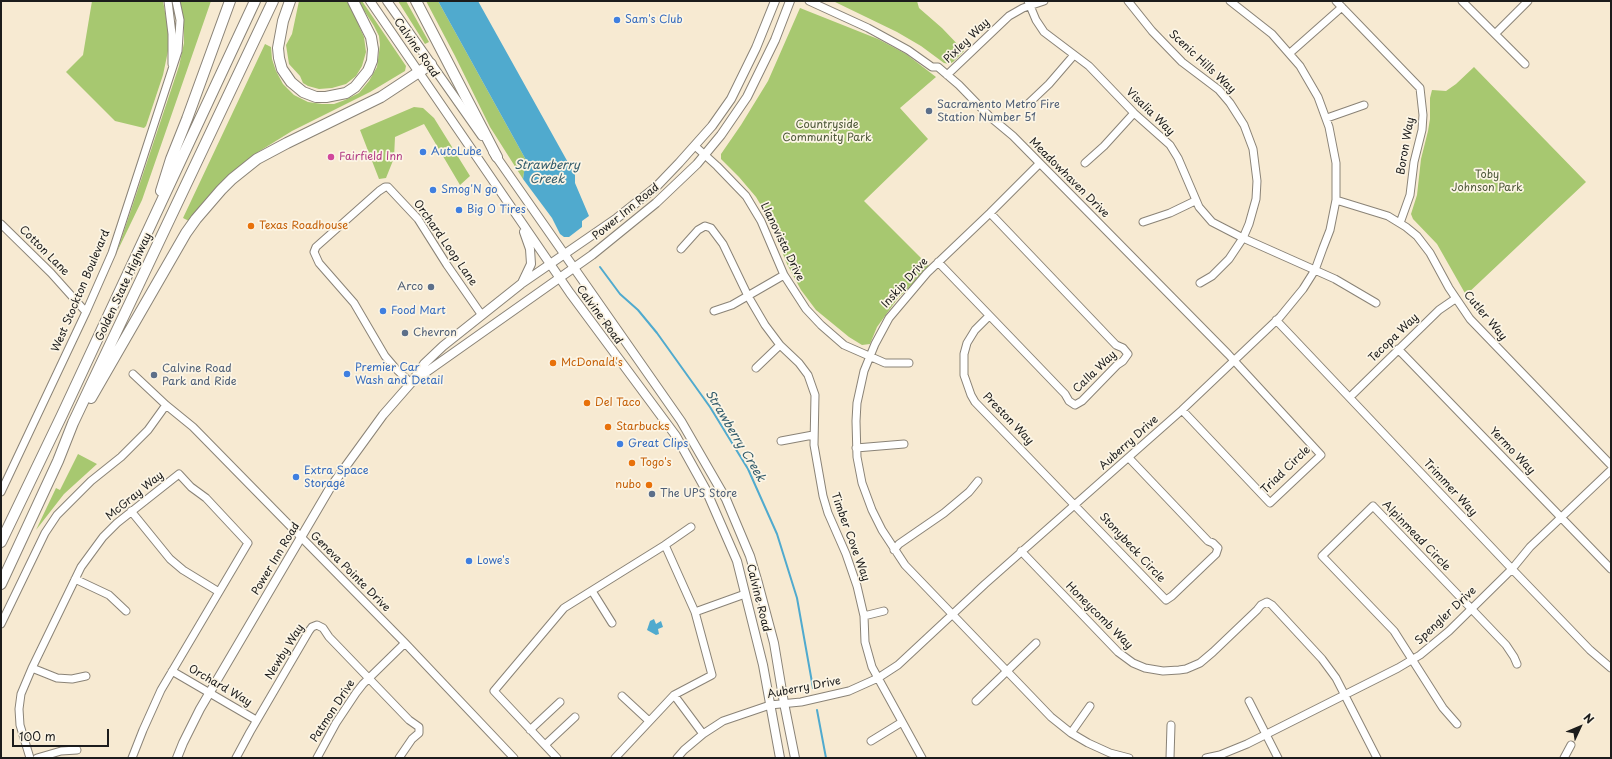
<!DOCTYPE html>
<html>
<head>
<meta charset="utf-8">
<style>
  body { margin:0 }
  #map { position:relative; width:1612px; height:759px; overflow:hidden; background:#f7ead2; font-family:"Playpen Sans",sans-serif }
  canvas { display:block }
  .frame { position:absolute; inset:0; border:2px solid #1c1c1c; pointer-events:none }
  .north { position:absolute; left:1560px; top:707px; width:40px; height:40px; -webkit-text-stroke:3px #fcf5e5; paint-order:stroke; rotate:46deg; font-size:11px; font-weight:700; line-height:16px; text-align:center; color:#1c1c1c }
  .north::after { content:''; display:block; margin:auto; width:14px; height:18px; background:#1c1c1c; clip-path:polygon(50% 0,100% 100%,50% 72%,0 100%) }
  .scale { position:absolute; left:12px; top:729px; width:97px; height:18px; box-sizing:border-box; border:2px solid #1c1c1c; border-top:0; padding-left:5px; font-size:12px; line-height:14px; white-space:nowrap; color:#1c1c1c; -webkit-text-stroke:3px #fcf5e5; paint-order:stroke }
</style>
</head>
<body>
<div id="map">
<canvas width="1612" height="759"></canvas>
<div class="frame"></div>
<div class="north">N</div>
<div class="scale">100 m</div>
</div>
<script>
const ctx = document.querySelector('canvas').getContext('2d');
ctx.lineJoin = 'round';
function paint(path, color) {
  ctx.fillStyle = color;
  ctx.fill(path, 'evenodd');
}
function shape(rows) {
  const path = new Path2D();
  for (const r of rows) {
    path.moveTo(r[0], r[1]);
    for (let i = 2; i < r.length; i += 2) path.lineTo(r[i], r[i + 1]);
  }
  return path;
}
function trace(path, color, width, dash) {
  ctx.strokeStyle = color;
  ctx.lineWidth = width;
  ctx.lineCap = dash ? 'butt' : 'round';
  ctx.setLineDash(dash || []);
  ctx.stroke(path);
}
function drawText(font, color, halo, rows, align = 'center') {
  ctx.font = font + ' "Playpen Sans",sans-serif';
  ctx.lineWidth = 3.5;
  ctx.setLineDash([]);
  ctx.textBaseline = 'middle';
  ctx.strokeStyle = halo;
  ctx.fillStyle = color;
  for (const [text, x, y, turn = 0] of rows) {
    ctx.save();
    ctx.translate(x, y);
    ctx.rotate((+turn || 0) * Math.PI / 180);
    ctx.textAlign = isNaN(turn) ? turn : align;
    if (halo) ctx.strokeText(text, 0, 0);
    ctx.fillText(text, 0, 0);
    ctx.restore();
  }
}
paint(shape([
  [92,1,163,1,168,28,168,51,163,75,146,126,144,128,115,121,66,72,83,55],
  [180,1,211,1,142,200,117,252,179,66,184,43,184,26],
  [299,1,348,1,364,37,366,52,362,66,356,76,346,84,332,88,319,89,308,86,303,83,300,76,289,64,286,45,292,34],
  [358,1,362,1,406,66,405,71,370,92,292,131,258,152,239,167,189,221,183,218,265,44,271,47,272,59,276,71,283,84,294,95,308,102,322,104,334,104,345,100,359,93,369,81,377,67,380,45,379,36,374,26],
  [398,1,406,1,429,42,425,44],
  [426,1,438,1,526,160,523,179,490,127,455,56],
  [833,1,917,1,919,8,942,28,964,51,953,62,949,64,944,63,921,46,897,32],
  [800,8,878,39,906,54,936,77,900,108,928,139,864,201,930,267,898,298,877,327,870,344,862,345,849,337,816,310,801,290,787,264,768,217,756,197,739,177,721,159,721,154,741,125,768,81],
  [1474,67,1586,182,1466,295,1437,244,1413,219,1411,214,1417,195,1421,159,1428,131,1430,119,1430,98,1432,90,1446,91,1456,84],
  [414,107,423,108,434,118,470,176,460,185,424,124,395,137,394,158,386,178,379,179,360,130],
  [78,454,97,464,64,494,36,530,56,488,60,490]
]), '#a7c870');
paint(shape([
  [438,1,478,1,575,175,575,183,589,216,582,221,582,227,569,237,564,237,560,234,552,218,523,179,526,160],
  [654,619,656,624,661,621,663,627,658,629,659,634,656,635,647,630,650,621]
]), '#50aace');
trace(shape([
  [600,267,620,294,638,310,657,333,710,407,748,469,777,534,797,598,813,688],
  [817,710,826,758]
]), '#50aace', 2);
const minor = shape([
  [168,1,172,34,172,64],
  [809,1,868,28,908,50,932,67,938,67,959,85,989,116,1013,136,1228,354,1321,455,1270,503,1182,410],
  [1028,1,1036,20,1044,32,1089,66,1134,113,1170,145,1178,158,1199,207,1212,222,1243,238,1335,279,1376,303],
  [1128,1,1152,31,1182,62,1219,90,1230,103,1244,125,1253,149,1257,181,1256,199,1249,224,1243,238,1229,259,1212,276,1200,283],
  [1336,1,1420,88,1423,115,1422,130,1414,162,1410,195,1400,223],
  [1462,1,1525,64],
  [1495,34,1528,1],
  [1290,53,1342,7],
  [947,75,1009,16,1023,8,1044,1],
  [1029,103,1049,84,1074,55],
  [1327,118,1364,105],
  [695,146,717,166,746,196,761,221,784,275,806,309,821,325,844,345,885,363,909,363],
  [1085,163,1104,146,1134,113],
  [1039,164,990,213,927,273,889,318,875,344,864,371,857,403,856,421,857,457,862,483,872,510,882,530,905,565,1051,717,1071,733,1088,743,1110,753,1129,758],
  [1336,200,1388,216,1406,227,1417,236,1430,253,1449,288,1470,319,1611,465],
  [1143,222,1170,213,1195,201],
  [1,224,51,273,86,312],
  [681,249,698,230,705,226,711,228,723,244,748,296,765,325,780,345,799,363,808,375,815,395,814,445,823,496,828,513,846,554,857,586,864,616,865,642,872,667,922,758],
  [938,262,1065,394,1069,401,1075,405,1082,401,1117,365,1123,361,1128,354,1123,348,1116,345,990,213],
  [714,311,732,305,784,275],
  [989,316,975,330,967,343,964,354,964,375,971,395,975,402,1166,600,1172,596,1216,554,1218,548,1213,543,1208,541,1129,458],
  [1276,320,1512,569,1590,650,1611,668],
  [1398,349,1611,569],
  [756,368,780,345],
  [133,374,166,405,193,427,405,643,514,758],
  [411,383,396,369,385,356,354,303,319,263,314,252,316,247,379,191,385,187,388,187,418,219,447,265,481,314],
  [1350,397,1439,310,1455,299],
  [781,441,813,435],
  [856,448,904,444],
  [1,492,86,312,112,253,178,51,180,20,176,1],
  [131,511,170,559,183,570,219,592],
  [665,545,691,527],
  [894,550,899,544,944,513,969,492,978,481],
  [1021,551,1118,652,1133,663,1145,668,1163,671,1179,670,1186,669,1200,663,1213,652,1257,610,1261,605,1267,602,1272,605,1322,659,1336,678,1377,758],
  [75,579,109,595,126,611],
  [592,591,612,623],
  [864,616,884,611],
  [1,624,45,533,57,515,91,481,121,457,148,430,166,405],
  [32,668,57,678,72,679,86,676],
  [172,671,256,720],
  [674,695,703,734],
  [622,696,649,721],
  [976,701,1036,643],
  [1249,701,1278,758],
  [1457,724,1443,708,1394,631,1322,556,1373,506,1506,645,1514,657,1517,664],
  [530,730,560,702],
  [1071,733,1090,706],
  [871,741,902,722],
  [545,745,575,717],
  [30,758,20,725,19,709,21,694,32,668,81,567,103,537,117,523,179,474,191,487,206,498,248,543,161,690,143,730,132,758],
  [37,758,61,751,77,750],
  [236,758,250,732,309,631,312,627,317,625,323,628,329,637,409,720,419,727,419,733,412,739,399,758],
  [317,758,336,723,356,693,363,684,405,643],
  [557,758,494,691,564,608,665,545,695,612,745,594],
  [615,758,674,695,712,675,695,612],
  [677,758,684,750,703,734,723,721,770,705,801,702,849,691,878,678,898,665,985,584,1182,410,1280,317,1303,289,1315,270,1323,248,1330,230,1336,200,1336,163,1329,127,1318,97,1300,66,1272,34,1230,1],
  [1170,758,1171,725],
  [1206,758,1220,755,1247,744,1398,668,1420,655,1449,631,1512,569,1530,547,1611,470],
  [1564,758,1571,745]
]);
const major = shape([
  [370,1,570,293,676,436,706,490,737,561,763,665,780,758],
  [387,1,482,136],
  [493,152,681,421,726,499,750,556,758,583,774,643,784,703,795,758],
  [522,283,531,264,530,249,524,232],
  [415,380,592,255,656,203,697,164,721,135,747,97,775,40,790,1],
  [177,758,183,743,200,709,330,488,383,415,411,383,424,364,443,346,521,284,617,218,656,187,679,163,712,126,731,99,756,48,775,1]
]);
const highway = shape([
  [290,1,283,21,278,48,279,58,282,69,291,82,303,92,316,97,326,97,346,93,355,87,368,71,372,61,373,49,371,37,353,1],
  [416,1,497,157],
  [161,191,171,159,187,119,230,1],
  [91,398,186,233,196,219,221,190,232,179,257,159,287,143,381,97,431,64],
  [1,542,62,415,255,1],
  [1,584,58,461,73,423,273,1]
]);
trace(minor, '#8a8377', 9);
trace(major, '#8a8377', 10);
trace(highway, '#8a8377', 12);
trace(minor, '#fff', 7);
trace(major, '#fff', 8);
trace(highway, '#fff', 10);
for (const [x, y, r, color] of [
  [617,20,4,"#3f7fe0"],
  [929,111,4,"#5c6f8a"],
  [423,152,4,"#3f7fe0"],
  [331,157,4,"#d1479c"],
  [433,190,4,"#3f7fe0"],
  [459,210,4,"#3f7fe0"],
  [251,226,4,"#e8710a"],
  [431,287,4,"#5c6f8a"],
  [383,311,4,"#3f7fe0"],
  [405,333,4,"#5c6f8a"],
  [553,363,4,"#e8710a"],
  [347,374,4,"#3f7fe0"],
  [154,375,4,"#5c6f8a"],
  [587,403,4,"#e8710a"],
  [608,427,4,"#e8710a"],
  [620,444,4,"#3f7fe0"],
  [632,463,4,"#e8710a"],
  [296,477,4,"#3f7fe0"],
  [649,485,4,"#e8710a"],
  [652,494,4,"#5c6f8a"],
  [469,561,4,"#3f7fe0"]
]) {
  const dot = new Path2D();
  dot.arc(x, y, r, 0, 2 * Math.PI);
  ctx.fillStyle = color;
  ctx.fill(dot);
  trace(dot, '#fcf5e5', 1.5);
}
drawText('11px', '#366cbe', '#fcf5e5', [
  ["Sam's Club",625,20],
  ["AutoLube",431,152],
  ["Smog'N go",441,190],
  ["Big O Tires",467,210],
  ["Food Mart",391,311],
  ["Premier Car",355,368],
  ["Wash and Detail",355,381],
  ["Great Clips",628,444],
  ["Extra Space",304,471],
  ["Storage",304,484],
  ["Lowe's",477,561]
], 'left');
drawText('11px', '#1c1c1c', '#fcf5e5', [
  ["Pixley Way",967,41,-44],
  ["Calvine Road",416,48,55],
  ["Scenic Hills Way",1202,62,43],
  ["Visalia Way",1150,112,44],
  ["Boron Way",1406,146,-80],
  ["Meadowhaven Drive",1069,178,45],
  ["Power Inn Road",626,212,-39],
  ["Llanovista Drive",782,242,64],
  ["Orchard Loop Lane",445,243,55],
  ["Cotton Lane",44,251,45],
  ["Inskip Drive",905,283,-48],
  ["Golden State Highway",124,287,-65],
  ["West Stockton Boulevard",81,291,-67],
  ["Calvine Road",599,315,54],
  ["Cutler Way",1485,316,50],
  ["Tecopa Way",1394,338,-44],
  ["Calla Way",1095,372,-44],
  ["Preston Way",1008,419,46],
  ["Auberry Drive",1129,443,-42],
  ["Yermo Way",1512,451,46],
  ["Triad Circle",1286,470,-44],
  ["Trimmer Way",1450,488,47],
  ["McGray Way",135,496,-39],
  ["Alpinmead Circle",1416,536,46],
  ["Timber Cove Way",850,537,70],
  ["Stonybeck Circle",1132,548,47],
  ["Power Inn Road",276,559,-59],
  ["Geneva Pointe Drive",350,572,45],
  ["Calvine Road",758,598,76],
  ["Honeycomb Way",1099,616,45],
  ["Spengler Drive",1446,616,-43],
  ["Newby Way",285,652,-58],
  ["Orchard Way",220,686,30],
  ["Auberry Drive",804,688,-11],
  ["Patmon Drive",333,711,-57]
]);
drawText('11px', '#4e5e75', '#fcf5e5', [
  ["Sacramento Metro Fire",937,105],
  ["Station Number 51",937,118],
  ["Arco",423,287,"right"],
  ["Chevron",413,333],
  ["Calvine Road",162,369],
  ["Park and Ride",162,382],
  ["The UPS Store",660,494]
], 'left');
drawText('11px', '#4d5839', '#fcf5e5', [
  ["Countryside",827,125],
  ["Community Park",827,138],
  ["Toby",1487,175],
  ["Johnson Park",1487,188]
]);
drawText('11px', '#b23c85', '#fcf5e5', [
  ["Fairfield Inn",339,157]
], 'left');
drawText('11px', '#c56008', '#fcf5e5', [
  ["Texas Roadhouse",259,226],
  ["McDonald's",561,363],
  ["Del Taco",595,403],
  ["Starbucks",616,427],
  ["Togo's",640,463],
  ["nubo",641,485,"right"]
], 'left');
drawText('italic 12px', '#335c6c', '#fcf5e5', [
  ["Strawberry",547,166],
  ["Creek",547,180],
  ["Strawberry Creek",735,436,59]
]);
</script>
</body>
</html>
